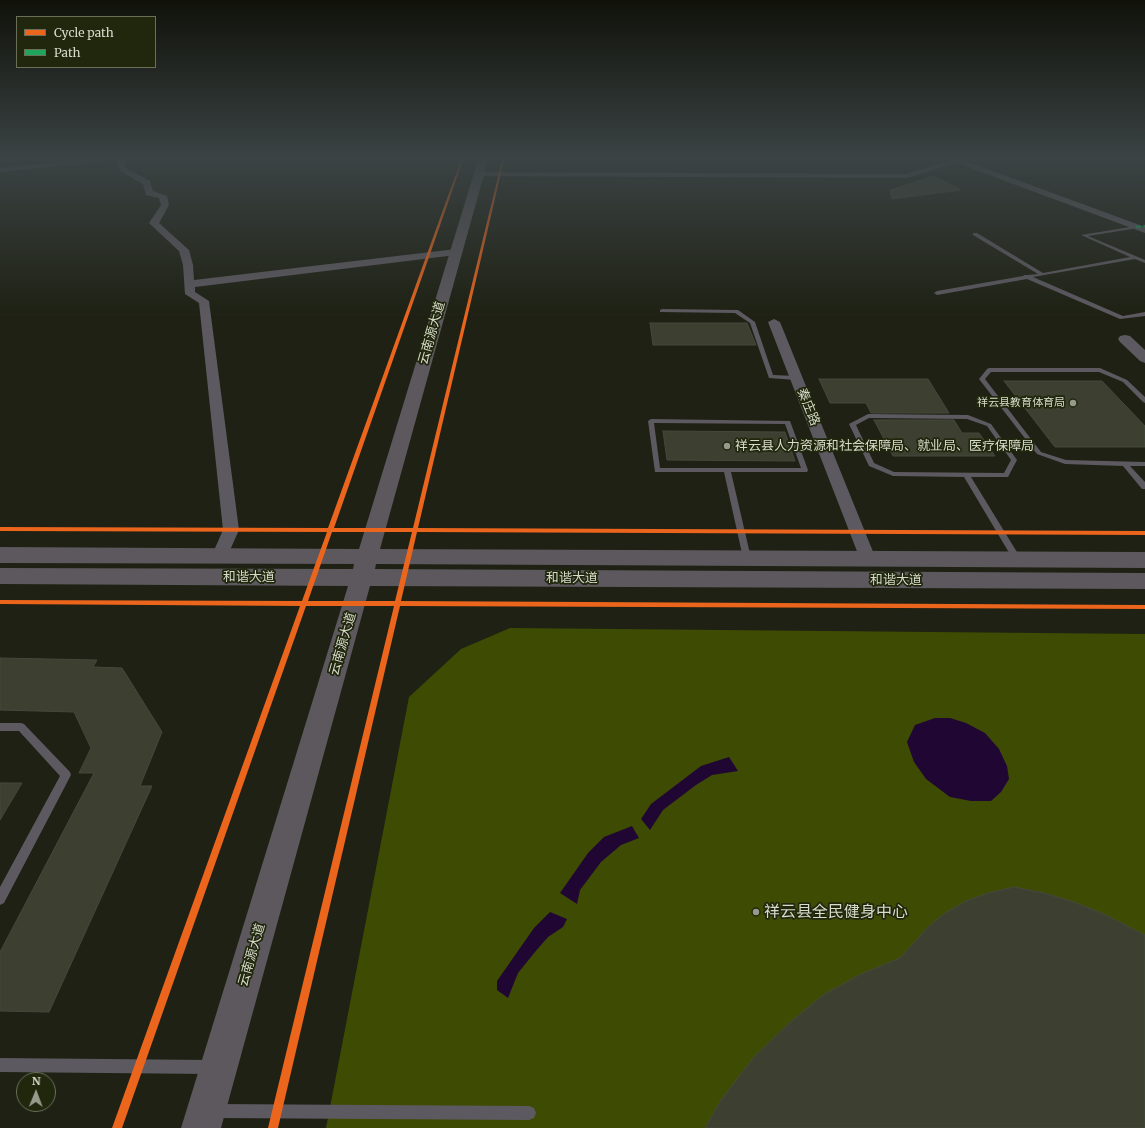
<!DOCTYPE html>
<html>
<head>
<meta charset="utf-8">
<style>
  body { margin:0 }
  #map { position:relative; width:1145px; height:1128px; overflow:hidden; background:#1e2113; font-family:Merriweather,serif }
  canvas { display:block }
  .legend { position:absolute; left:16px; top:16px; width:140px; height:52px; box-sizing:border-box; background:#21270d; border:1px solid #696f59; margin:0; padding:5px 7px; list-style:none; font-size:12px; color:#d6dbcb }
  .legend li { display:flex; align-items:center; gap:8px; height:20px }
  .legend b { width:20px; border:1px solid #696f59 }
  .north { position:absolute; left:16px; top:1072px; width:40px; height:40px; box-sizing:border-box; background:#21270d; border:1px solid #696f59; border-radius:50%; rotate:1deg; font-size:11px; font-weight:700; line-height:16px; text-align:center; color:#d6dbcb }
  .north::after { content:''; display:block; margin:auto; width:14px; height:18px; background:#969a8b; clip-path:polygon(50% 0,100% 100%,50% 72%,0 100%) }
</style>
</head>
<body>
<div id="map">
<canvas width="1145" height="1128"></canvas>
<ul class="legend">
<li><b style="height:5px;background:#eb651d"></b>Cycle path</li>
<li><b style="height:5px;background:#20a55d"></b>Path</li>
</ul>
<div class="north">N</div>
</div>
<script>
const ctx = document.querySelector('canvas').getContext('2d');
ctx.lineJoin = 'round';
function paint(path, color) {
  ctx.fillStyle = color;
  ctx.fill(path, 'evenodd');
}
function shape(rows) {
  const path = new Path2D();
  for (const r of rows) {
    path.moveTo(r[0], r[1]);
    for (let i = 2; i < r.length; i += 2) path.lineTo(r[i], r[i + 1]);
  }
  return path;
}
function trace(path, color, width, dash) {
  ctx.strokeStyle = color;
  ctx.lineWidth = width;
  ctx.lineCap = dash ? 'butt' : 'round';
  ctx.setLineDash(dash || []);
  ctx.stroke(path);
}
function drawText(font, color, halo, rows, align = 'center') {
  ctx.font = font + ' Merriweather,"Noto Sans SC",serif';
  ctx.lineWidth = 3.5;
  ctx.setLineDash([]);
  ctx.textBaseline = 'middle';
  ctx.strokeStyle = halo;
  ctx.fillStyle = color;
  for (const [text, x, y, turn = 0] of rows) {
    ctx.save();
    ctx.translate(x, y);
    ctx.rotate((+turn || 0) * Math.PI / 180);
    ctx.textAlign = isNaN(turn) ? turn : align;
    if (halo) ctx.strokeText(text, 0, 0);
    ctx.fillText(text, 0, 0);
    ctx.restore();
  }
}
paint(shape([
  [510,628,1145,634,1145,1128,326,1128,409,697,461,649]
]), '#3e4b03');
paint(shape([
  [935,718,950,718,966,723,985,733,999,749,1007,766,1009,779,1001,792,991,801,971,801,950,797,926,779,914,762,907,742,915,725],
  [729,757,738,771,712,775,696,785,663,810,650,830,641,819,651,804,701,766],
  [632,826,639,838,621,845,601,862,580,890,577,904,560,893,588,853,604,837],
  [550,912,567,919,563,927,548,937,535,952,518,973,508,998,497,990,497,981,534,928]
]), '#200733');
const building = shape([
  [934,176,961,190,892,199,890,190,934,176],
  [650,323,747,323,756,345,653,345,650,323],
  [819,379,928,379,949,413,871,413,866,403,830,403,819,379],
  [1004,381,1102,381,1145,426,1145,447,1055,447,1004,381],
  [874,420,954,420,962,433,979,433,995,456,893,456,874,420],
  [663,431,785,432,795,461,667,460,663,431],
  [0,658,97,660,93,667,122,668,162,732,140,786,152,786,49,1012,0,1011,0,952,94,773,79,773,91,748,74,712,0,710,0,658],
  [0,783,22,783,0,820,0,783],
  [1014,887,1044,893,1074,902,1104,914,1145,935,1145,1128,705,1128,721,1100,754,1057,788,1024,823,995,861,974,900,958,929,926,945,913,966,901,988,893,1014,887]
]);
paint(building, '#3d4031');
trace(building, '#45483c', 1);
paint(shape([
  [1136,226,1138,226,1138,228,1088,236,1145,260,1145,263,1135,259,1033,277,1123,316,1145,312,1145,316,1120,319,1027,279,937,295,934,293,937,291,1023,276,1025,275,1028,275,1038,274,973,235,973,233,977,233,1043,273,1130,257,1081,235,1136,226],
  [662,309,738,310,755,322,773,375,796,376,799,378,796,380,769,378,750,323,735,313,660,312,660,310,662,309],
  [989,368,1100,368,1127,380,1145,397,1145,403,1143,402,1123,382,1099,372,991,372,985,379,1041,452,1066,460,1145,462,1145,466,1130,466,1145,482,1145,489,1142,489,1123,466,1065,464,1037,454,979,379,987,369,989,368],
  [868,414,968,415,991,424,1017,460,1008,477,971,477,1020,557,1021,559,1020,561,1014,561,964,477,893,476,869,466,849,424,868,414],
  [869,418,967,419,987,426,1011,460,1004,473,894,472,874,463,856,425,869,418],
  [651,419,790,421,808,470,807,472,731,472,751,558,750,560,744,560,743,558,724,472,655,472,648,421,651,419],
  [654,423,785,424,801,468,660,468,654,423],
  [0,723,21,723,24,724,70,772,71,775,4,903,0,905,0,887,60,776,19,731,0,731,0,723],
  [0,1058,209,1060,214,1062,216,1067,214,1072,209,1074,0,1072,0,1058],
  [215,1104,529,1106,534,1108,536,1113,534,1118,529,1120,215,1118,210,1116,208,1111,210,1106,215,1104]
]), '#5d5960');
paint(shape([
  [74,160,102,160,98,162,0,172,0,168,74,160],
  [116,160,124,160,126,168,150,181,153,191,167,196,169,205,159,223,189,250,193,265,194,280,456,249,461,252,456,255,195,287,195,292,209,301,239,530,226,559,220,561,214,559,212,555,223,530,199,303,185,294,183,265,179,251,149,223,161,205,159,198,146,195,143,184,120,171,116,160],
  [951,160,963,160,1145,227,1145,233,957,163,907,178,479,176,475,174,479,172,906,174,951,160],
  [774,319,780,322,876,559,874,563,868,565,862,563,860,559,768,322,774,319]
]), '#5d5960');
paint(shape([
  [1125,335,1130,336,1145,350,1145,363,1140,361,1120,342,1118,339,1120,336,1125,335]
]), '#5d5960');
paint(shape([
  [478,160,488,160,380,549,1145,552,1145,568,376,564,375,569,1145,573,1145,589,370,586,221,1128,181,1128,348,586,0,584,0,568,353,569,354,564,0,563,0,547,359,549,478,160]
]), '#5c585d');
trace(shape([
  [1136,227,1145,226]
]), '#20a55d', 2.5, [5, 2.5]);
paint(shape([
  [461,160,463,160,334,528,413,528,502,160,504,160,418,528,1145,531,1145,535,417,532,401,601,1145,605,1145,609,400,606,278,1128,268,1128,394,606,306,606,122,1128,112,1128,300,606,0,604,0,600,302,601,327,532,0,531,0,527,328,528,461,160],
  [332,532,412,532,395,601,308,601,332,532]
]), '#eb651d');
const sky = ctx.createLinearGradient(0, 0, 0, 318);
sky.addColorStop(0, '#10120a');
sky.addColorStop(0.5, '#3b4344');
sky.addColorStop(1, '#3b434400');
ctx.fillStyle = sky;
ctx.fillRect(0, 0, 1145, 318);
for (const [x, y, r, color] of [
  [1073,403,4,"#969a8b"],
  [727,446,4,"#969a8b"],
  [756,912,4,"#969a8b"]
]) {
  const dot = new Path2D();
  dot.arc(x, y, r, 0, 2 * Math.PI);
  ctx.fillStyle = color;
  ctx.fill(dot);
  trace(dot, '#21270d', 1.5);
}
drawText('11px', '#d6dbcb', '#21270d', [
  ["祥云县教育体育局",1065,403]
], 'right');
drawText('13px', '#d6dbcb', '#21270d', [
  ["云南源大道",432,333,-74],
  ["秦庄路",808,407,68],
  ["和谐大道",249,577],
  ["和谐大道",572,578],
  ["和谐大道",896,580],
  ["云南源大道",343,644,-74],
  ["云南源大道",252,955,-74]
]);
drawText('13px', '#d6dbcb', '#21270d', [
  ["祥云县人力资源和社会保障局、就业局、医疗保障局",735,446]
], 'left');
drawText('16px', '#d6dbcb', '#21270d', [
  ["祥云县全民健身中心",764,912]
], 'left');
</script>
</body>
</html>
